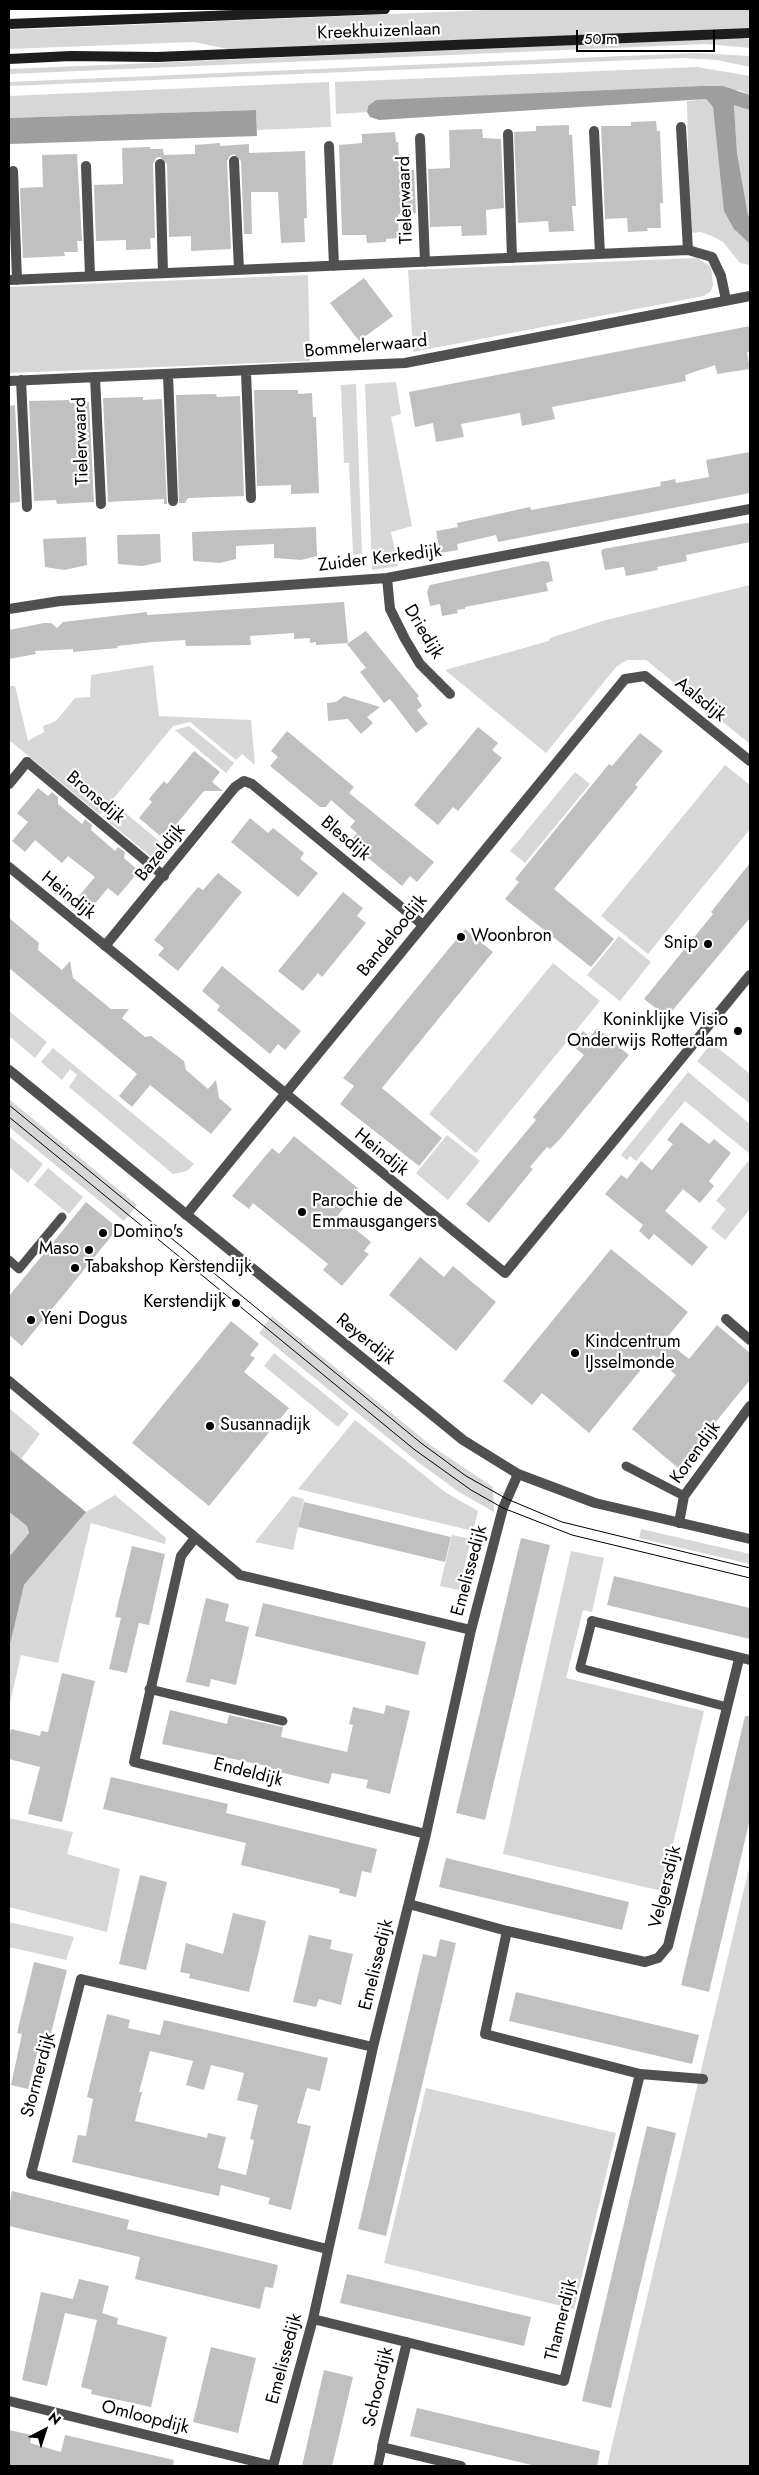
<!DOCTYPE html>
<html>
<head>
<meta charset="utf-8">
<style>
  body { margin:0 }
  #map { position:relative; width:759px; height:2475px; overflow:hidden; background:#fff; font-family:Jost,sans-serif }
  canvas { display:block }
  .frame { position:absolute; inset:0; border:10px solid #000; pointer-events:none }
  .north { position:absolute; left:20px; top:2405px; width:50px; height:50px; -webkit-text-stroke:4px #fff; paint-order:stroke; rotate:40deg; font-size:14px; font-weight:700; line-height:20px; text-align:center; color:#000 }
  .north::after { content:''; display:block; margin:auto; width:18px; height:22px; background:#000; clip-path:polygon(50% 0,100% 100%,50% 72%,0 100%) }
  .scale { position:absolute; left:576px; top:30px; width:139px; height:22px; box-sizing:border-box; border:2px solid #000; border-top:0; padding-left:6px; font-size:15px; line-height:18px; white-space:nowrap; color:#000; -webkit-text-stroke:4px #fff; paint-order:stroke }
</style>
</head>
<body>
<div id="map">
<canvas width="759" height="2475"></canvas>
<div class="frame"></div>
<div class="north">N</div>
<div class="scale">50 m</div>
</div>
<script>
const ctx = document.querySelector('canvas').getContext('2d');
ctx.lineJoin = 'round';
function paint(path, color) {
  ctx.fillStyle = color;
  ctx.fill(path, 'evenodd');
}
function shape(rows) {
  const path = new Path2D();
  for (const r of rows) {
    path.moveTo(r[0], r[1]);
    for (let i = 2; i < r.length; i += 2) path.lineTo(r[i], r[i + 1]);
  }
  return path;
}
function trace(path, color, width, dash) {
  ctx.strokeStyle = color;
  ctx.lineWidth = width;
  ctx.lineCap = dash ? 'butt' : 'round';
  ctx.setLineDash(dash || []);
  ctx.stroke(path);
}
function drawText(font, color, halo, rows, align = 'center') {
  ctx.font = font + ' Jost,sans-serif';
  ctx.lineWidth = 4.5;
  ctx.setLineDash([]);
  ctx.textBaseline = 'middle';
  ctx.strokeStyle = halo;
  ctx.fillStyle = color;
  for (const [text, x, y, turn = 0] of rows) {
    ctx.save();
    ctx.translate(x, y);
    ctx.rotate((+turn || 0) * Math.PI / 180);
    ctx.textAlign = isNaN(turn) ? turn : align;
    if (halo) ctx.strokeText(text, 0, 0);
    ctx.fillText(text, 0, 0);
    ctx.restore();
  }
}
paint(shape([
  [61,9,279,9,225,10],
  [512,9,750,9,750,28,232,50,194,42,9,49,9,30],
  [738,38,750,39,750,48,706,44,9,74,9,69],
  [695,53,750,56,750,67,717,60,682,58,9,86,9,82],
  [697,67,750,76,750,95,739,90,368,106,367,112,336,114,335,82],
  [329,82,331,127,257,130,256,110,9,118,9,96],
  [706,99,713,107,719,155,750,244,750,265,740,263,723,242,714,237,701,232,690,233,687,101],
  [734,104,750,110,750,217,748,215,737,153],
  [697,258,711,267,713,284,711,291,704,296,413,352,408,270],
  [308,275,310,361,9,373,9,287],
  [396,382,401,414,391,417,412,526,391,532,398,566,372,570,365,384],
  [356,384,362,554,353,555,349,463,344,463,341,385],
  [750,585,750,744,646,660,627,660,616,667,546,753,445,670,549,641,550,638,606,620],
  [153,665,159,716,251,720,255,765,242,754,236,760,190,722,173,726,100,815,9,740,9,686,15,686,28,741,44,732,43,726,56,721,75,698,90,697,91,675],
  [189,726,234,763,226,773,175,730],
  [725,765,750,785,750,829,648,954,601,916],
  [575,772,590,784,525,863,510,851],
  [115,804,166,847,155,860,103,817],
  [619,936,651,962,620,1001,587,975],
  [553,963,600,1001,476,1153,429,1114],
  [9,1011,47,1042,35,1058,9,1036],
  [712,1043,750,1074,750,1104,697,1061],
  [53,1048,194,1164,187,1171,173,1174,69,1087,77,1075,70,1069,62,1080,41,1062],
  [688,1072,750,1124,750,1154,685,1101,636,1161,630,1156,627,1160,621,1155],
  [9,1099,137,1205,124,1221,9,1127],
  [447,1135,480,1161,448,1200,416,1173],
  [9,1136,43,1164,28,1183,9,1167],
  [750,1159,750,1209,725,1240,711,1228,726,1209,716,1201],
  [48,1168,83,1197,69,1214,34,1185],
  [272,1316,433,1447,493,1487,494,1512,459,1492,419,1463,259,1333],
  [274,1353,349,1414,338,1427,264,1366],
  [9,1408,40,1434,21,1459,9,1449],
  [355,1420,445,1492,478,1511,473,1531,298,1489],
  [115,1495,166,1538,165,1544,91,1523,58,1663,21,1655,9,1707,9,1649,24,1585,86,1512],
  [292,1496,304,1499,293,1550,255,1542],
  [9,1512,27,1526,29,1533,9,1557],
  [641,1529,750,1554,750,1564,639,1538],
  [452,1535,471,1539,459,1590,440,1586],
  [571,1551,604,1558,592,1612,583,1610,566,1678,704,1711,662,1891,503,1854],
  [9,1818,73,1832,67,1854,120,1869,107,1932,9,1907],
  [750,1864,750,2466,607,2466],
  [9,1922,74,1937,66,1960,9,1947],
  [426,2088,616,2133,574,2309,384,2263]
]), '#d7d7d7');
paint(shape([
  [703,86,723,86,750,95,750,110,734,105,737,153,748,215,750,217,750,244,734,229,724,211,713,107,706,99,379,120,370,117,367,112,368,106,376,100],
  [256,110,257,136,9,144,9,118],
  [9,1449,86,1512,24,1585,9,1649,9,1557,29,1533,27,1526,9,1512]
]), '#9e9e9e');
paint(shape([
  [656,121,657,131,660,131,662,180,663,203,660,203,661,228,647,228,648,231,628,232,627,218,605,219,601,126,631,126,631,122],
  [569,125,569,135,572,135,576,206,572,206,574,231,549,232,548,221,518,223,514,132,536,131,536,126],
  [482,129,483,138,501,139,504,208,486,210,487,235,462,236,461,226,430,227,428,169,450,168,449,130],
  [395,132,396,142,398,142,400,170,414,170,416,213,398,214,399,238,386,239,386,242,367,243,366,235,342,235,339,145,362,143,362,134],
  [220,143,220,146,249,144,249,153,305,151,307,218,304,218,305,242,281,243,278,192,251,192,252,234,244,234,241,161,234,154,230,156,227,161,231,249,191,251,191,236,169,237,167,164,160,157,156,158,153,164,155,238,150,238,151,249,126,250,126,240,96,241,94,185,123,184,122,148,150,147,150,149,163,149,164,155,195,154,195,145],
  [77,154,82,241,77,241,78,252,64,252,65,256,23,258,20,188,43,187,42,155],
  [364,278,393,316,359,341,330,303],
  [750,326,750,352,747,352,750,369,717,374,715,365,685,375,686,381,552,407,555,419,522,426,520,413,461,424,464,437,436,442,433,423,415,427,409,392],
  [254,390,298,390,298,394,312,393,313,417,316,417,319,493,291,494,291,485,257,486],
  [216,394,217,397,240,396,244,496,188,498,185,503,179,503,176,395],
  [143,397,143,400,162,399,167,504,164,504,164,499,108,502,103,398],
  [70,400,70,403,89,402,94,502,57,504,56,500,34,501,29,401],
  [15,405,20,502,9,503,9,406],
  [750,452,750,493,498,542,496,535,457,544,458,550,440,553,436,531,458,527,457,523,530,507,531,510,661,486,660,482,675,479,676,483,709,477,706,460],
  [746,523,750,523,750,542,686,555,687,561,657,567,658,570,626,576,624,567,605,570,601,551,603,549],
  [316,527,317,556,301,560,274,558,274,544,236,546,236,559,220,563,193,561,192,532],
  [160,534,161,562,142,566,118,564,117,535],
  [86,537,87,565,64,570,45,567,43,539],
  [543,561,549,562,553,581,546,583,548,591,465,607,465,609,457,610,458,613,442,616,440,604,430,606,427,592,430,585],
  [344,602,348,643,316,645,316,642,310,643,310,638,294,639,294,633,250,636,251,645,186,646,185,640,152,642,117,646,118,648,73,652,73,649,35,651,36,654,9,659,9,630,44,623,51,623,57,628,63,622,147,612,147,615],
  [366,631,419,696,417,698,422,706,417,710,428,724,416,733,390,699,384,703,360,672,366,668,347,644],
  [344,696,380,707,367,717,373,723,361,734,348,719,328,721,327,703,336,702],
  [478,727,498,743,492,750,502,758,458,811,453,807,438,825,414,805],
  [287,731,354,787,349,793,434,862,417,882,410,876,402,886,349,842,357,833,350,827,355,821,331,800,326,807,320,807,270,766,278,757,271,751],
  [640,733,663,751,635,785,638,787,554,889,614,939,591,967,505,899,519,882,515,879,609,764,612,766],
  [194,751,220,772,212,782,223,791,204,791,164,839,139,818,152,802,149,799,164,781,167,784],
  [38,788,48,796,52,792,58,797,58,804,82,824,85,819,92,825,91,830,115,851,118,847,125,852,124,858,139,871,118,896,108,888,92,907,79,896,95,877,68,856,62,863,35,840,25,852,12,841,28,822,17,813],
  [250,818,268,833,273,828,282,835,304,853,300,859,318,873,298,897,231,842],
  [750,863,750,918,667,1017,644,999,713,914,711,912],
  [218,873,242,892,178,971,158,955,164,948,154,940,198,887,203,890],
  [343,892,363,908,357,916,366,923,322,977,318,973,303,991,278,971],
  [9,918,39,943,38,950,62,970,70,961,73,978,111,1009,129,1009,122,1018,145,1037,151,1036,184,1061,186,1070,208,1089,216,1080,219,1098,232,1109,211,1134,150,1085,132,1107,119,1096,137,1074,9,968],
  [465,929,493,952,382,1088,442,1138,419,1166,340,1104,354,1086,343,1078],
  [222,966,301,1031,285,1050,278,1044,270,1054,217,1010,220,1006,202,991],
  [597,1028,629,1055,560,1139,550,1149,547,1147,530,1167,533,1169,489,1223,466,1204,536,1120,533,1117,584,1055,572,1045,583,1031,590,1037],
  [681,1122,709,1144,714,1139,731,1153,709,1181,714,1186,700,1203,683,1189,665,1211,708,1247,692,1266,654,1234,649,1240,639,1231,643,1225,605,1194,621,1175,627,1179,641,1161,652,1170,673,1144,667,1140],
  [294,1136,359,1189,338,1215,371,1242,364,1251,369,1254,342,1286,323,1270,328,1264,253,1203,249,1209,232,1196,272,1148,279,1154],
  [86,1202,118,1228,22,1346,9,1335,9,1296],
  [611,1249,688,1312,665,1340,689,1359,717,1325,750,1353,750,1380,678,1468,632,1429,676,1375,653,1355,589,1433,542,1393,532,1405,503,1381],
  [420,1257,444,1277,453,1266,496,1302,456,1351,389,1295],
  [231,1321,259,1344,250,1355,255,1358,244,1372,289,1408,209,1506,132,1443],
  [304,1502,451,1537,445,1562,298,1527],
  [521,1538,550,1545,485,1820,456,1813],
  [132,1546,165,1554,149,1625,139,1623,127,1673,109,1669,121,1618,115,1617],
  [614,1576,750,1608,750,1639,607,1605],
  [206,1598,229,1604,225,1621,249,1627,236,1685,211,1679,209,1687,186,1682],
  [263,1603,426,1642,418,1675,255,1636],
  [62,1673,95,1681,62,1822,28,1814,40,1767,9,1759,9,1738,11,1729,40,1736,41,1731,48,1732],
  [386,1705,410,1711,390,1794,366,1788,368,1780,332,1773,329,1784,271,1770,271,1767,162,1744,170,1710,227,1724,229,1715,283,1727,281,1737,347,1752,353,1725,349,1724,353,1707,384,1714],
  [745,1716,750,1716,750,1819,709,1992,681,1985],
  [111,1777,228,1804,226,1813,377,1849,371,1873,362,1871,356,1897,339,1893,340,1889,241,1865,246,1843,103,1809],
  [446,1858,629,1902,622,1930,439,1887],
  [140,1875,167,1882,146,1970,119,1964],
  [233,1913,266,1921,249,1992,189,1978,190,1974,180,1972,186,1943,223,1954],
  [309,1935,332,1940,330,1949,353,1954,341,2005,319,1999,316,2007,293,2002],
  [440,1939,456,1943,386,2236,358,2229,423,1954,436,1957],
  [34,1962,67,1970,49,2041,41,2039,28,2089,11,2085,22,2034,17,2033],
  [516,1992,699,2035,692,2064,509,2021],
  [107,2014,130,2020,128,2028,160,2035,164,2020,328,2058,320,2091,307,2088,297,2123,311,2126,291,2210,268,2204,270,2198,221,2185,219,2196,72,2162,78,2135,86,2136,93,2099,87,2097],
  [150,2051,193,2061,186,2085,204,2090,211,2065,244,2073,237,2100,258,2105,250,2139,254,2140,246,2175,218,2168,226,2137,208,2133,207,2138,135,2121,142,2092,139,2092],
  [647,2126,676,2133,611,2408,582,2401],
  [12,2191,129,2220,127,2229,278,2265,273,2288,265,2287,260,2309,135,2279,140,2257,9,2226,9,2207],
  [347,2274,531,2317,524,2346,340,2303],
  [79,2279,109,2286,102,2313,118,2318,117,2324,167,2337,151,2407,91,2394,92,2390,81,2387,97,2320,65,2313,47,2386,22,2380,41,2292,73,2299],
  [211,2347,256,2358,238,2433,193,2422],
  [324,2370,353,2377,332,2466,302,2466],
  [417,2408,600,2451,597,2466,536,2466,410,2436],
  [9,2430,32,2435,30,2443,61,2452,65,2435,174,2460,173,2466,9,2466]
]), '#c0c0c0');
trace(shape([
  [9,1260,19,1269,62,1217],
  [626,1466,684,1496],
  [592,1621,580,1668,727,1707],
  [149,1689,283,1721],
  [378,2466,382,2447]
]), '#505050', 9);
trace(shape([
  [27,762,164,876]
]), '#505050', 10);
trace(shape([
  [681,127,688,250],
  [594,131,600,254],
  [508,134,512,258],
  [420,138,425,262],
  [329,146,334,266],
  [234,161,239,270],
  [160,164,163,273],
  [86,166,90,276],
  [13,171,17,280],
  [9,280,688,250,712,257,721,276,726,300],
  [246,372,251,498],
  [168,375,173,501],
  [95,377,101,504],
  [21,380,27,507],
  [9,381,405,363,750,296],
  [387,578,390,609,405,639,420,664,450,694],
  [9,609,60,601,387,578,750,509],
  [9,784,27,762],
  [9,867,505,1273,750,975],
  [105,946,235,787,244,781,252,784,423,925],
  [186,1215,625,679,645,676,750,761],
  [726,1319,750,1340],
  [9,1381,240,1575,471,1630],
  [679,1523,684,1496,750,1406],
  [195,1538,181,1556,134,1762,426,1834],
  [592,1621,750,1660],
  [409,1904,507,1931,645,1962,658,1958,668,1946,739,1659],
  [507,1931,485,2034,640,2074,703,2079],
  [327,2249,31,2174,81,1979,373,2047],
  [313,2319,564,2381,640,2074],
  [407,2342,382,2447,461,2466],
  [9,2401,273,2466,313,2319,373,2047,426,1834,471,1630,503,1508,518,1474]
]), '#505050', 10);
trace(shape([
  [9,1070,463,1440,518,1474,595,1503,750,1539]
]), '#505050', 10);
trace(shape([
  [9,24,385,9],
  [9,59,71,56,157,57,750,33]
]), '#1d1d1d', 10);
trace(shape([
  [9,1105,421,1443,466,1476,507,1499,562,1522,750,1568],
  [9,1117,415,1450,471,1490,503,1508,572,1535,750,1578]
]), '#000', 1);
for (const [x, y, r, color] of [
  [461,937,5,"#000"],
  [708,944,5,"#000"],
  [738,1031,5,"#000"],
  [302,1212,5,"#000"],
  [103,1233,5,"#000"],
  [89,1250,5,"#000"],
  [75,1268,5,"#000"],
  [236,1303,5,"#000"],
  [31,1320,5,"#000"],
  [575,1353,5,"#000"],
  [210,1426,5,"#000"]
]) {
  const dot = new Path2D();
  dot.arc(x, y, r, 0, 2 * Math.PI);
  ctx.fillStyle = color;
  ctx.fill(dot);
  trace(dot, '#fff', 2);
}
drawText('18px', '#000', '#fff', [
  ["Kreekhuizenlaan",379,32,-2],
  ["Tielerwaard",406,200,-92],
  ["Bommelerwaard",366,347,-5],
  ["Tielerwaard",82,441,-92],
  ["Zuider Kerkedijk",380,559,-7],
  ["Driedijk",423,632,59],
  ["Aalsdijk",700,700,39],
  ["Bronsdijk",95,798,40],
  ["Blesdijk",345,839,40],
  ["Bazeldijk",161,853,-51],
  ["Heindijk",68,896,39],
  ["Bandeloodijk",393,936,-51],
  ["Heindijk",381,1153,39],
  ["Reyerdijk",365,1340,39],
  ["Korendijk",696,1453,-54],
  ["Emelissedijk",470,1571,-75],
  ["Endeldijk",248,1773,14],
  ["Velgersdijk",666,1887,-76],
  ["Emelissedijk",377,1965,-76],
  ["Stormerdijk",39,2075,-75],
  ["Thamerdijk",562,2320,-76],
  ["Emelissedijk",285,2359,-75],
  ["Schoordijk",379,2387,-77],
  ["Omloopdijk",145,2418,14]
]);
drawText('18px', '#000', '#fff', [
  ["Woonbron",471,937],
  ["Snip",698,944,"right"],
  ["Koninklijke Visio",728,1021,"right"],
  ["Onderwijs Rotterdam",728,1042,"right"],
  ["Parochie de",312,1202],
  ["Emmausgangers",312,1223],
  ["Domino's",113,1233],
  ["Maso",79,1250,"right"],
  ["Tabakshop Kerstendijk",85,1268],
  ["Kerstendijk",226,1303,"right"],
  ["Yeni Dogus",41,1320],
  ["Kindcentrum",585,1343],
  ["IJsselmonde",585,1364],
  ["Susannadijk",220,1426]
], 'left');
</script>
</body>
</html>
